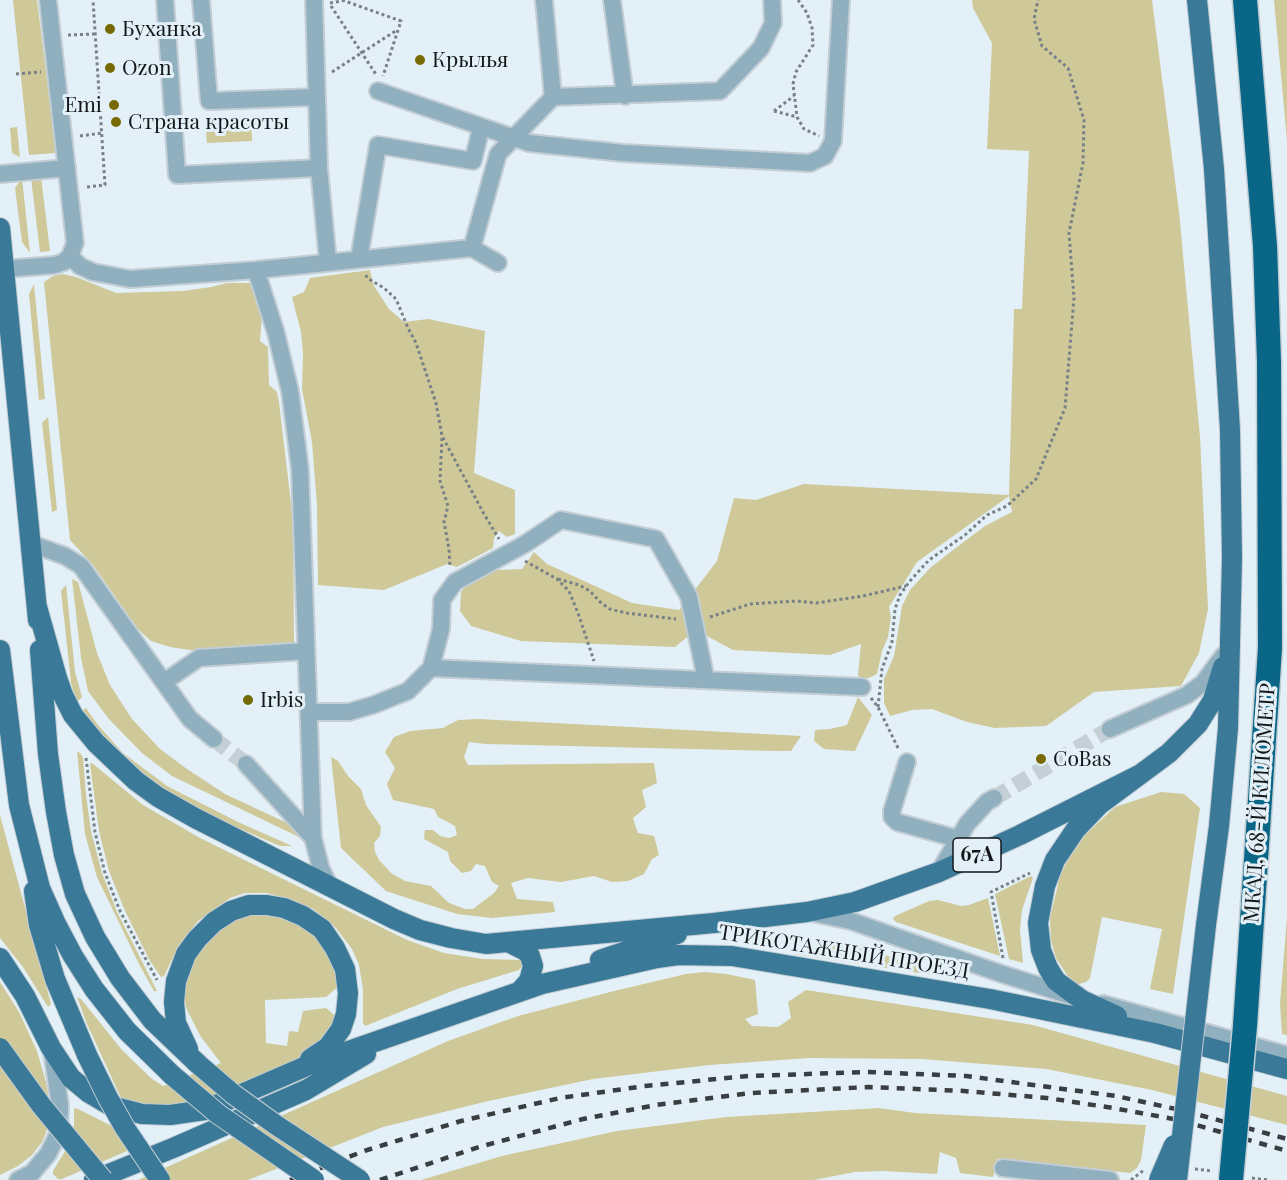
<!DOCTYPE html>
<html>
<head>
<meta charset="utf-8">
<style>
  body { margin:0 }
  canvas { display:block; background:#e3f0f7 }
</style>
</head>
<body>
<canvas width="1287" height="1180"></canvas>
<script>
const ctx = document.querySelector('canvas').getContext('2d');
ctx.lineJoin = 'round';
function paint(path, color) {
  ctx.fillStyle = color;
  ctx.fill(path, 'evenodd');
}
function shape(rows) {
  const path = new Path2D();
  for (const r of rows) {
    path.moveTo(r[0], r[1]);
    for (let i = 2; i < r.length; i += 2) path.lineTo(r[i], r[i + 1]);
  }
  return path;
}
function trace(path, color, width, dash) {
  ctx.strokeStyle = color;
  ctx.lineWidth = width;
  ctx.lineCap = dash ? 'butt' : 'round';
  ctx.setLineDash(dash || []);
  ctx.stroke(path);
}
function drawText(font, color, halo, rows, align = 'center') {
  ctx.font = font + ' "Playfair Display",serif';
  ctx.lineWidth = 6;
  ctx.setLineDash([]);
  ctx.textBaseline = 'middle';
  ctx.strokeStyle = halo;
  ctx.fillStyle = color;
  for (const [text, x, y, turn = 0] of rows) {
    ctx.save();
    ctx.translate(x, y);
    ctx.rotate((+turn || 0) * Math.PI / 180);
    ctx.textAlign = isNaN(turn) ? turn : align;
    if (halo) ctx.strokeText(text, 0, 0);
    ctx.fillText(text, 0, 0);
    ctx.restore();
  }
}
paint(shape([
  [13,0,37,0,56,153,29,155],
  [972,0,1152,0,1179,212,1200,437,1208,609,1199,653,1181,686,1094,692,1046,726,995,728,967,722,932,709,912,710,890,716,884,703,884,679,894,656,902,606,910,590,930,568,953,550,985,526,1012,512,1009,496,917,562,889,607,891,618,888,637,882,651,877,674,871,677,865,679,858,676,861,644,830,655,733,650,707,636,694,591,717,561,734,498,756,500,804,484,1009,495,1014,309,1022,309,1029,151,987,149,992,43,973,8],
  [1274,0,1287,0,1287,141,1286,129],
  [251,116,252,141,207,143,205,119],
  [17,127,20,157,12,153,10,128],
  [41,177,50,251,40,252,31,178],
  [22,178,30,253,22,242,15,188],
  [370,270,374,286,389,309,404,322,428,319,485,331,474,473,515,490,515,534,507,537,499,531,494,538,493,548,457,567,447,564,384,590,318,585,317,505,312,442,302,389,303,353,301,332,292,297,304,292,310,278],
  [63,274,76,277,116,293,183,291,211,287,227,283,251,283,258,293,262,315,260,341,268,347,269,385,277,392,279,402,293,520,294,645,196,651,170,647,151,641,138,629,93,565,70,540,44,282,53,276],
  [34,284,45,399,39,400,29,294],
  [48,417,57,510,52,512,42,423],
  [534,552,547,564,632,603,679,610,683,605,687,626,687,637,675,647,521,641,471,626,460,611,461,592,473,577,497,570,522,569],
  [72,579,78,582,97,653,110,685,132,719,160,749,187,769,225,794,285,822,298,831,299,837,172,776,142,753,108,718,88,691,81,658],
  [66,585,75,672,82,697,78,701,74,694,71,682,61,591],
  [858,697,872,715,855,751,824,749,814,741,815,730,830,729,847,725],
  [86,708,98,725,123,753,167,786,238,822,292,846,280,846,236,827,164,791,141,773,102,736,83,710],
  [478,719,801,736,791,751,774,751,486,744,469,742,464,757,468,765,654,763,657,783,642,790,646,807,633,818,638,833,654,836,659,855,652,859,644,874,628,881,612,882,594,876,561,882,528,878,511,883,517,899,553,902,555,912,492,918,457,914,386,891,341,848,331,757,338,761,348,776,361,789,366,805,381,827,380,836,374,843,375,852,379,860,391,873,405,881,431,886,449,903,465,909,473,909,494,893,499,886,492,882,485,866,476,864,471,871,462,873,450,861,448,852,424,839,425,830,433,830,440,836,449,838,457,835,455,826,438,817,434,809,393,800,387,784,395,768,385,752,394,737,410,731,443,728,458,720],
  [77,751,81,754,83,758,86,795,91,831,102,873,117,912,157,991,154,991,140,966,97,877,85,834],
  [92,763,143,805,200,838,407,940,444,953,483,959,520,960,522,966,519,970,457,989,365,1026,363,1023,363,989,359,965,352,949,336,928,313,909,289,899,267,893,245,893,230,898,198,921,179,945,164,976,161,977,150,961,125,911,109,871,99,831,90,764],
  [1161,792,1184,794,1200,808,1173,994,1150,989,1162,929,1102,917,1090,978,1086,982,1079,984,1071,981,1056,958,1051,940,1050,918,1060,876,1072,851,1085,835,1115,807],
  [0,815,51,1004,48,1007,23,967,0,938],
  [1031,876,1033,878,1022,910,1020,930,1023,963,1009,959,995,894],
  [988,898,1000,956,896,922,893,919,895,916,929,901,938,900,961,906,969,905],
  [248,914,269,914,290,920,312,933,328,953,336,971,339,986,326,997,265,1000,266,1043,287,1046,289,1031,298,1032,303,1011,326,1008,334,1015,334,1020,325,1036,314,1049,298,1059,207,1100,184,1106,150,1107,122,1100,87,1024,77,997,81,999,122,1050,151,1078,163,1086,221,1063,201,1037,187,1010,183,994,189,967,201,948,216,931,233,920],
  [1287,917,1287,1035,1282,1034,1280,1004],
  [833,945,864,948,953,978,793,954],
  [704,972,727,974,755,980,758,1014,745,1019,752,1026,778,1027,791,1018,788,1002,806,990,1033,1025,1287,1096,1287,1125,1152,1090,1046,1069,922,1059,809,1058,710,1065,593,1079,484,1102,383,1127,248,1180,138,1180,448,1041,518,1016,614,991,686,974],
  [0,982,19,1012,37,1051,46,1082,50,1107,47,1130,42,1142,32,1155,18,1166,0,1175],
  [76,1108,126,1133,131,1143,127,1151,62,1179,58,1179,53,1174,53,1171,68,1146,74,1125,74,1109],
  [879,1108,915,1113,1146,1125,1141,1160,1137,1168,1130,1173,997,1159,993,1177,960,1173,956,1158,940,1152,937,1174,884,1171,855,1172,814,1180,421,1180,502,1156,617,1131,726,1117]
]), '#cfc898');
trace(shape([
  [214,739,246,764],
  [994,798,1110,729]
]), '#c4cfd6', 16, [16, 8]);
const minor = shape([
  [165,0,177,175,319,168],
  [201,0,209,101,317,97],
  [314,0,319,168,328,262],
  [544,0,553,97],
  [612,0,625,96],
  [378,91,529,143,623,153,810,163,825,156,833,141,841,0],
  [0,174,67,168],
  [472,248,498,154,553,97,720,91,761,48,773,23,772,0],
  [70,256,80,266,93,272,130,279,256,270,472,248,498,263],
  [359,259,378,145,473,161,481,128],
  [4,269,55,265,64,262,70,256,75,243,48,0],
  [256,270,276,333,290,391,300,469,313,838],
  [32,544,65,556,81,566,190,719,214,739],
  [431,668,862,687],
  [164,682,199,658,306,651],
  [309,712,349,712,373,705,408,691,431,668,441,629,442,600,455,582,525,544,561,520,656,539,689,597,706,680],
  [1110,729,1187,695,1203,683,1223,656],
  [907,762,892,811,892,817,897,822,958,839],
  [246,764,313,838,321,869,330,887],
  [939,872,967,824,987,802,994,798],
  [808,912,851,921,999,973,1075,997],
  [1103,1004,1287,1055],
  [1003,1168,1110,1180],
  [18,1180,32,1173,48,1154,59,1132,60,1105,52,1051]
]);
const major = shape([
  [1197,0,1214,169,1230,430,1232,558,1228,728,1219,826,1206,925],
  [0,228,38,620],
  [37,607,57,678,63,695,73,715,96,743,136,781,158,797,195,818,394,919,420,930,451,938,486,944,714,923,807,912,855,902,939,872,1020,835,1139,775],
  [0,650,19,805,40,888,56,924,73,956,94,989,127,1031,172,1075],
  [40,650,48,754,56,812,64,855,75,894,95,937,120,978,152,1020,198,1064],
  [34,891,39,925,55,979,87,1055],
  [510,943,526,951,530,956,533,966,529,981,520,991],
  [0,958,25,996,51,1048,71,1078,89,1093,111,1106,142,1114,170,1115,205,1110,311,1064,542,984,657,958,678,955,732,956,990,999,1155,1033,1287,1069],
  [600,960,677,934],
  [1117,1016,1082,1000,1056,981,1048,968,1041,950,1038,923,1045,886,1055,860,1076,829,1099,805,1169,753,1198,724,1213,700,1223,667],
  [188,1049,176,1023,174,1002,176,981,186,954,197,939,214,922,231,911,249,905,267,905,284,908,303,916,322,929,335,948,345,969,348,993,346,1014,341,1029,328,1047,310,1059],
  [94,1180,173,1148,306,1090,366,1054]
]);
const highway = shape([
  [1245,1026,1270,648,1269,362,1265,246,1245,0]
]);
trace(minor, '#c2cdd4', 20);
trace(major, '#c2cdd4', 22);
trace(highway, '#c2cdd4', 27);
trace(shape([
  [342,0,401,21,383,76],
  [798,0,807,13,812,28,813,45,796,72,793,84,797,117,804,129,819,136],
  [330,3,342,1],
  [331,6,377,76],
  [68,35,95,34],
  [332,72,397,30],
  [16,74,41,72],
  [774,111,794,96],
  [774,111,797,117],
  [80,136,102,133],
  [87,187,105,185,93,0],
  [366,275,367,278,384,288,396,299,408,328,416,343,436,403,442,436,484,514,499,539],
  [442,438,440,481,448,506,444,522,449,549,450,567],
  [525,561,557,579,569,591,578,613,594,661],
  [558,579,579,585,590,591,600,602,610,609,626,613,676,619],
  [710,617,750,604,797,601,816,603,863,596,906,586],
  [871,698,878,707,899,750],
  [878,707,882,669,892,642,895,609,900,595,909,582,929,560,965,535,987,515,1007,506,1036,479,1065,408,1074,298,1069,233,1083,163,1084,120,1068,68,1042,46,1034,19,1038,0],
  [86,758,95,832,105,873,120,911,157,980],
  [1003,958,991,892,1030,873],
  [1195,1169,1213,1171],
  [1252,1178,1268,1180],
  [1131,1180,1144,1170]
]), '#788186', 3, [3, 3]);
trace(minor, '#90afbf', 16);
trace(major, '#3a7997', 20);
trace(highway, '#0a6687', 24);
trace(shape([
  [290,1180,364,1151,461,1121,560,1098,645,1086,748,1076,868,1072,966,1076,1116,1096,1185,1111,1287,1139],
  [380,1180,479,1147,583,1119,656,1105,751,1093,869,1087,964,1091,1047,1098,1113,1108,1179,1120,1287,1151]
]), '#383e42', 4.5, [8, 8]);
const majorBridge = shape([
  [0,1048,41,1105,103,1180],
  [87,1055,108,1098,125,1128,160,1180],
  [198,1064,233,1094,276,1125,360,1180],
  [172,1075,218,1114,314,1180],
  [1159,1180,1174,1145],
  [1177,1180,1206,925]
]);
const highwayBridge = shape([
  [1231,1180,1245,1026]
]);
trace(majorBridge, '#c2cdd4', 22, []);
trace(highwayBridge, '#c2cdd4', 27, []);
trace(majorBridge, '#3a7997', 20);
trace(highwayBridge, '#0a6687', 24);
for (const [x, y, r, color] of [
  [110,29,6,"#776a02"],
  [420,60,6,"#776a02"],
  [110,68,6,"#776a02"],
  [114,105,6,"#776a02"],
  [116,122,6,"#776a02"],
  [248,700,6,"#776a02"],
  [1041,759,6,"#776a02"]
]) {
  const dot = new Path2D();
  dot.arc(x, y, r, 0, 2 * Math.PI);
  ctx.fillStyle = color;
  ctx.fill(dot);
  trace(dot, '#e3f0f7', 2);
}
for (const [x, y, w] of [
  [977,855,48]
]) {
  const box = new Path2D();
  box.roundRect(x - w / 2, y - 17, w, 34, 4.5);
  ctx.fillStyle = '#e3f0f7';
  ctx.fill(box);
  trace(box, '#13171a', 1.5);
}
drawText('bold 20px', '#13171a', null, [
  ["67A",977,855]
]);
drawText('21px', '#13171a', '#e3f0f7', [
  ["Буханка",122,29],
  ["Крылья",432,60],
  ["Ozon",122,68],
  ["Emi",102,105,"right"],
  ["Страна красоты",128,122],
  ["Irbis",260,700],
  ["CoBas",1053,759]
], 'left');
drawText('21px', '#13171a', '#e3f0f7', [
  ["МКАД, 68-Й КИЛОМЕТР",1260,803,-86],
  ["ТРИКОТАЖНЫЙ ПРОЕЗД",844,952,9]
]);
</script>
</body>
</html>
